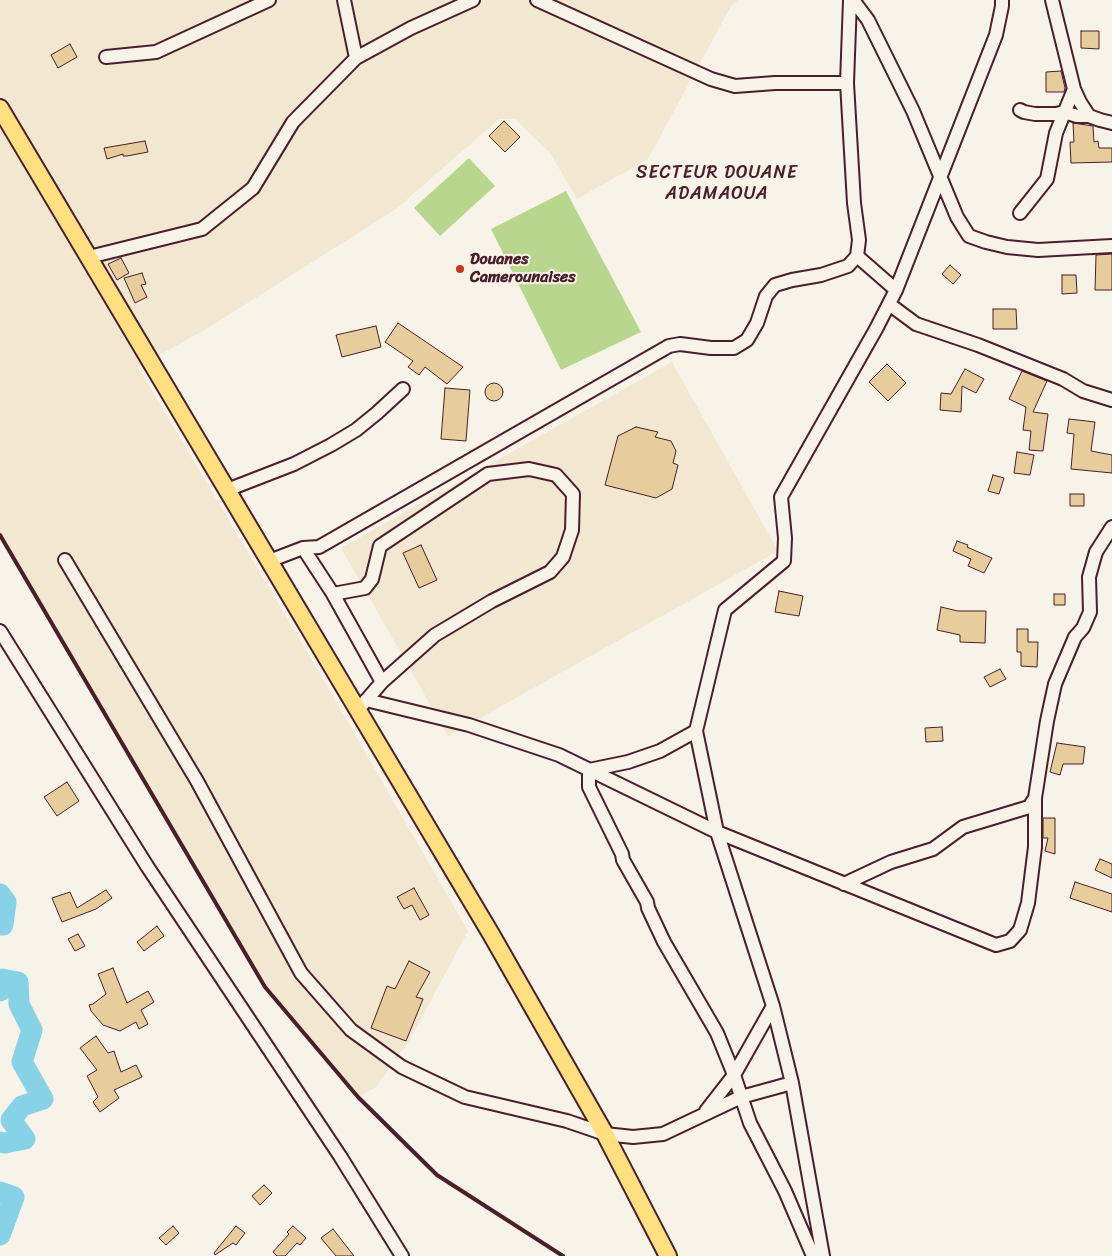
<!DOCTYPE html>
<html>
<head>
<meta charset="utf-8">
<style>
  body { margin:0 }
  canvas { display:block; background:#f7f3e8 }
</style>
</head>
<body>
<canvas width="1112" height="1256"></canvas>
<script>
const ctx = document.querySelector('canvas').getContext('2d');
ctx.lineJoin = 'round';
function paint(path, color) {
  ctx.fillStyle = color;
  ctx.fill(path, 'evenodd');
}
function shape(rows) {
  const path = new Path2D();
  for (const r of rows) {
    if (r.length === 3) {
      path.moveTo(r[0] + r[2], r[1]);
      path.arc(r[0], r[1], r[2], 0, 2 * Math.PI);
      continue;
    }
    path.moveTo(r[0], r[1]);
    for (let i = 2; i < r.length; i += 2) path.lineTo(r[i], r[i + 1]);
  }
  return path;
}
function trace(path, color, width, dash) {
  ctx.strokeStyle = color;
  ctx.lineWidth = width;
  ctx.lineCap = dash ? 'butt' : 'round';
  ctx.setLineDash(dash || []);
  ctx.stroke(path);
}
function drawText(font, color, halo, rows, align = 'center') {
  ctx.font = font + ' Sriracha,sans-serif';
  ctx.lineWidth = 4;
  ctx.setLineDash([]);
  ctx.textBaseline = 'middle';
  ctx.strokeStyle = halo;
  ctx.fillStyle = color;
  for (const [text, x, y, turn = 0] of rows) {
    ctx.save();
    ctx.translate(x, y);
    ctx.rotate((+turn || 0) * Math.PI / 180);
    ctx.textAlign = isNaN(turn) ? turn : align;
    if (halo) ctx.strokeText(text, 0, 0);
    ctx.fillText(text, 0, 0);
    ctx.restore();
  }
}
paint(shape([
  [0,0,738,0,731,6,648,159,577,199,550,153,515,119,499,119,396,209,208,328,138,367,323,679,468,931,408,1043,375,1088,358,1097,265,987,0,535],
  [672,362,778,551,448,736,341,548]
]), '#f2e7d1');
paint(shape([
  [469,158,495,186,440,236,414,208],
  [566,191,641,332,561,370,491,229]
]), '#b9d68e');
trace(shape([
  [0,894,6,902,3,925,0,925],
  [0,991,2,979,18,982,19,1004,32,1030,22,1062,43,1099,22,1106,11,1120,25,1139,5,1143,0,1142],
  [0,1192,14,1197,0,1235]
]), '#88d2e8', 21);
const building = shape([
  [1081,31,1099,31,1099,49,1081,48,1081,31],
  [70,44,77,57,58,68,51,55,70,44],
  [1061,71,1065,88,1064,92,1046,92,1046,72,1061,71],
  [504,121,520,137,505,152,489,136,504,121],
  [1073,123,1093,126,1094,142,1098,141,1099,148,1112,148,1112,162,1071,163,1070,142,1074,142,1073,123],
  [145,141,148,152,127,156,123,156,123,154,107,159,104,148,145,141],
  [1112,254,1112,290,1095,290,1096,255,1112,254],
  [121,258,129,273,117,280,108,264,121,258],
  [950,265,961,275,953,284,942,274,950,265],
  [142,273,146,284,141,285,147,297,135,303,124,278,142,273],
  [1062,275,1076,275,1077,293,1062,294,1062,275],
  [993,309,1016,309,1017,329,993,329,993,309],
  [398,323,463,367,447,384,425,367,419,375,408,367,413,361,385,342,398,323],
  [376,326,381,347,342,357,336,335,376,326],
  [887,364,906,383,888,401,869,382,887,364],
  [965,369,984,379,976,393,962,386,961,412,940,410,941,393,951,394,965,369],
  [1022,371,1047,381,1033,412,1048,414,1043,451,1029,450,1031,431,1023,430,1026,407,1009,399,1022,371],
  [494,392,9],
  [445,388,470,390,466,441,441,439,445,388],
  [1069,419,1095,422,1091,451,1112,455,1112,473,1071,469,1074,434,1067,433,1069,419],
  [636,427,658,432,655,437,671,441,676,451,673,463,678,465,672,489,656,498,605,485,618,436,636,427],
  [1017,452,1034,455,1030,475,1014,473,1017,452],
  [993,475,1004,478,999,494,988,491,993,475],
  [1070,494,1084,494,1084,506,1070,506,1070,494],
  [957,541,968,545,967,547,992,558,984,573,968,566,971,559,953,551,957,541],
  [421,545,437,580,419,588,403,553,421,545],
  [779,591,803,596,799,616,775,612,779,591],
  [1054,594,1065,594,1065,605,1054,605,1054,594],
  [941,607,958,611,986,611,985,643,960,642,960,635,937,630,941,607],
  [1017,629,1028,629,1028,642,1038,642,1037,667,1021,666,1021,652,1017,652,1017,629],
  [1000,669,1006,679,990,687,984,677,1000,669],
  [942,727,943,741,926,742,925,728,942,727],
  [1057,743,1085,747,1083,764,1063,764,1060,775,1050,772,1057,743],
  [67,782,79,801,57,816,44,797,67,782],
  [1043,818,1055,818,1055,854,1045,851,1048,838,1043,838,1043,818],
  [1100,859,1112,864,1112,878,1095,870,1100,859],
  [1075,882,1112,894,1112,912,1070,898,1075,882],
  [414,888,429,915,420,920,412,905,404,909,397,897,414,888],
  [106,890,112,898,96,909,62,922,52,898,70,892,77,908,106,890],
  [157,926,164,936,144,951,137,942,157,926],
  [78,934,85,946,75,951,68,939,78,934],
  [409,961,430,972,416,997,423,999,406,1041,371,1028,387,986,395,989,409,961],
  [113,968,127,1003,148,991,154,1002,141,1010,148,1024,139,1029,136,1022,120,1031,103,1025,91,1011,89,1005,93,1004,106,994,98,974,113,968],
  [96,1036,108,1053,114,1051,121,1072,136,1065,142,1077,114,1090,119,1098,100,1112,93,1102,98,1097,87,1076,97,1070,80,1048,96,1036],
  [264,1185,272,1193,260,1205,252,1196,264,1185],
  [173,1226,179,1233,166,1245,159,1238,173,1226],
  [236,1226,245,1233,236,1245,233,1243,215,1255,214,1253,236,1226],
  [293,1226,306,1238,300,1245,297,1243,285,1256,277,1256,273,1252,289,1234,287,1232,293,1226],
  [333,1229,354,1256,336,1256,321,1238,333,1229]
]);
paint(building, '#e7cc9c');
trace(building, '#4a1f2b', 1);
const minor = shape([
  [344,0,356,58],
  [537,0,711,79,735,86,775,83,847,83],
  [853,0,868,20,913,111,957,217,969,236,986,242,1007,247,1038,250,1112,246],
  [1052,0,1074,89,1080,102,1089,116,1100,120,1112,123],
  [106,57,156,52,269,0],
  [1020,110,1024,112,1035,114,1056,114,1064,112,1077,116,1089,116],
  [1020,213,1047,179,1056,133,1074,89],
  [857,256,896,290],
  [89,257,202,229,253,188,293,122,356,58,411,28,473,0],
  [889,304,916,324,978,345,1063,379,1083,391,1112,400],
  [227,490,294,464,331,445,356,430,377,413,403,389],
  [303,548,333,594,382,682],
  [65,560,197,781,301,973,351,1030,402,1067,465,1097,567,1121,605,1134,633,1137,663,1134,741,1097,792,1083],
  [269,561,303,548,319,547,669,346,680,344,711,348,734,348,747,340,757,323,766,296,775,285,792,280,821,275,848,266,857,256,859,240,854,203,847,83,850,0],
  [333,594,365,588,372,579,380,546,488,474,529,469,556,475,573,494,572,530,563,557,550,572,492,601,435,635,382,682,363,704],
  [0,631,147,866,340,1156,402,1256],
  [366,700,469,725,559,755,717,832,996,945,1010,941,1020,930,1028,903,1035,847,1035,798,1047,721,1055,684,1075,637,1083,628,1090,612,1089,577,1096,552,1112,527],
  [696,731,660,751,628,762,589,770,589,787,622,854,623,860,647,902,648,908,664,942,717,1033,734,1075,750,1123,785,1191,813,1256],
  [844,884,891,862,933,849,963,827,1029,807,1035,798],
  [706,1111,734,1075,773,1006],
  [823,1256,792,1083,773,1006,717,832,696,731,725,610,784,561,785,538,781,497,876,329,896,290,996,35,1002,6,1002,0]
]);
const major = shape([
  [0,108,491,934,605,1134,668,1256]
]);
trace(minor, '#4a1f2b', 16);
trace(major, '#4a1f2b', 20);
trace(minor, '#f7f3e8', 12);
trace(major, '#ffdf80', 16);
trace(shape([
  [0,535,265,987,358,1097,437,1175,563,1256]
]), '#4a1f2b', 4);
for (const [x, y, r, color] of [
  [460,269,5,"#c8321e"]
]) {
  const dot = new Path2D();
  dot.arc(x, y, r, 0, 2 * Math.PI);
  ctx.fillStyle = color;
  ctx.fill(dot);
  trace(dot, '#f7f3e8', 2);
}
drawText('bold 16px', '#4a1f2b', '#f7f3e8', [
  ["Douanes",470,260],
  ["Camerounaises",470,278]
], 'left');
ctx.letterSpacing = '1px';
drawText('18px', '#4a1f2b', '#f7f3e8', [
  ["SECTEUR DOUANE",717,173],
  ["ADAMAOUA",717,194]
]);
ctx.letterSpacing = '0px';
</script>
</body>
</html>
